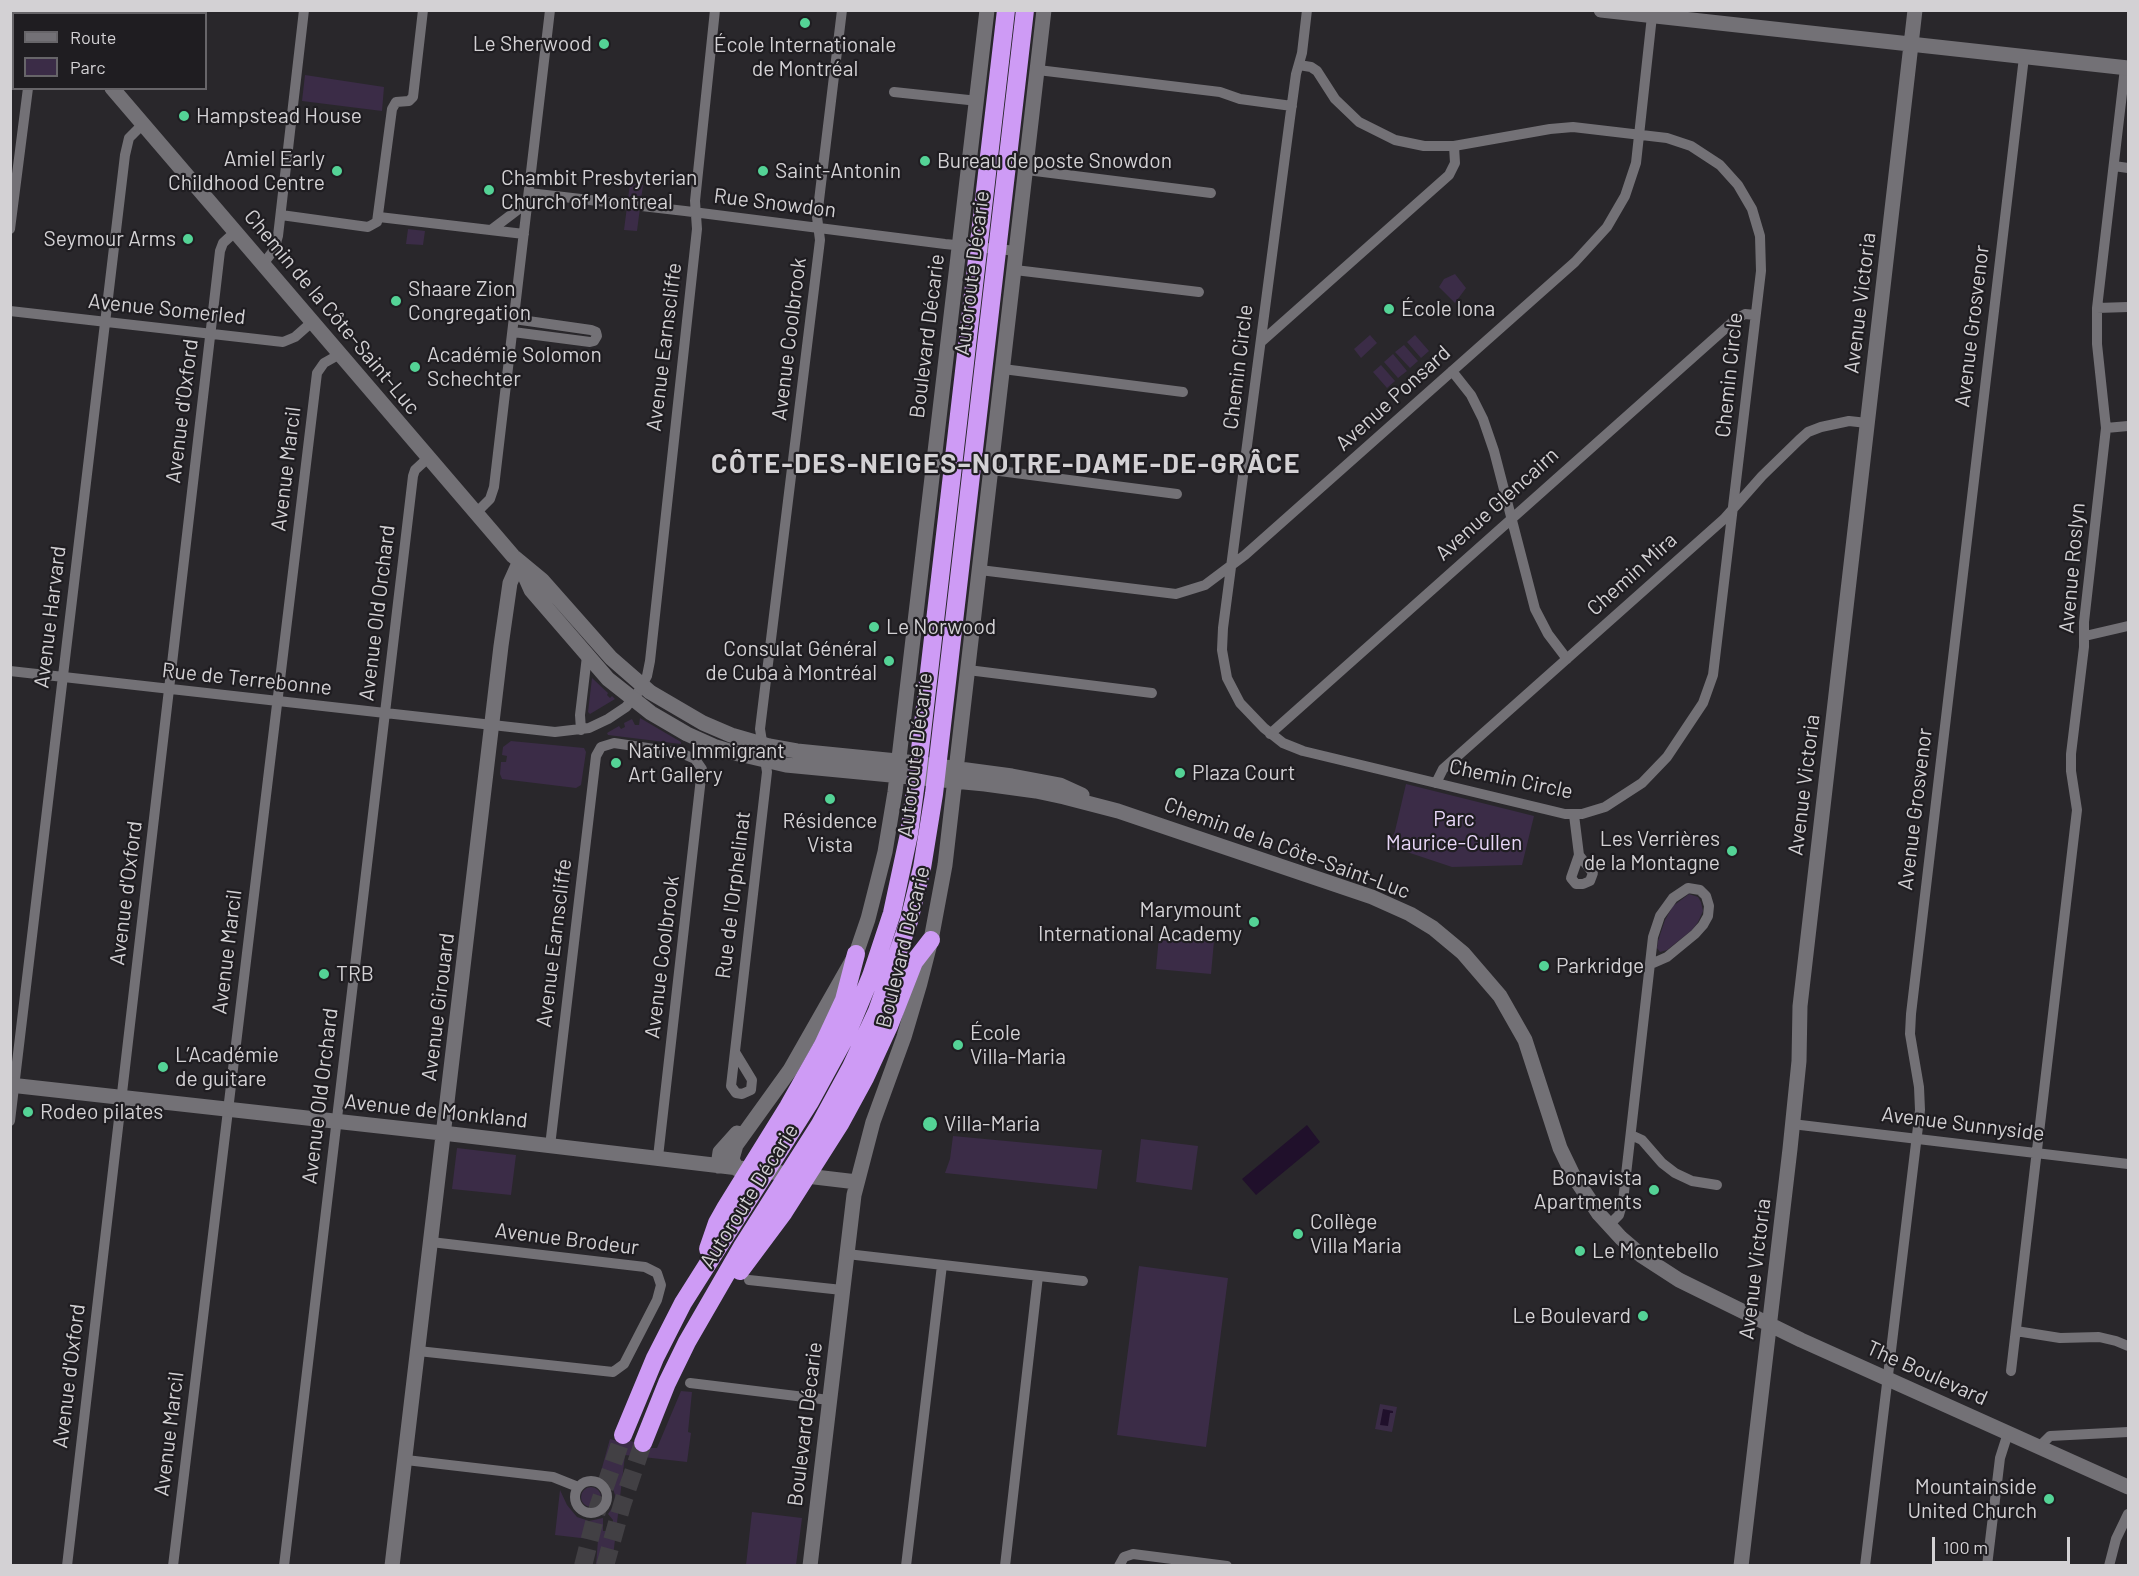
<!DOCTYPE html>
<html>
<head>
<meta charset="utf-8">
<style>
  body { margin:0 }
  #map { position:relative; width:2139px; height:1576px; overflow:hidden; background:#29272b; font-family:Barlow,sans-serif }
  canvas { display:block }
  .frame { position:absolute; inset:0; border:12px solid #d3d1d4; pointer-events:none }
  .legend { position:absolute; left:12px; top:12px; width:195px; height:78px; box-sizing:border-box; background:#1f1d21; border:2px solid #676569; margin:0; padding:8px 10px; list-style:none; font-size:18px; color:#d3d1d4 }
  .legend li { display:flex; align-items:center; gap:12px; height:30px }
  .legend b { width:30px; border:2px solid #676569 }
  .scale { position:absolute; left:1932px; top:1537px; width:138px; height:27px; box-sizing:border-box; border:3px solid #d3d1d4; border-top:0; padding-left:8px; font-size:18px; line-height:21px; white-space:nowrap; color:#d3d1d4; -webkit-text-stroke:4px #1f1d21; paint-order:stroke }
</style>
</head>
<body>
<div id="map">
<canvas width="2139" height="1576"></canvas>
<div class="frame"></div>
<ul class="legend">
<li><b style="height:8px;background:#737176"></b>Route</li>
<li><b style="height:16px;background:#3b2c47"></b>Parc</li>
</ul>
<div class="scale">100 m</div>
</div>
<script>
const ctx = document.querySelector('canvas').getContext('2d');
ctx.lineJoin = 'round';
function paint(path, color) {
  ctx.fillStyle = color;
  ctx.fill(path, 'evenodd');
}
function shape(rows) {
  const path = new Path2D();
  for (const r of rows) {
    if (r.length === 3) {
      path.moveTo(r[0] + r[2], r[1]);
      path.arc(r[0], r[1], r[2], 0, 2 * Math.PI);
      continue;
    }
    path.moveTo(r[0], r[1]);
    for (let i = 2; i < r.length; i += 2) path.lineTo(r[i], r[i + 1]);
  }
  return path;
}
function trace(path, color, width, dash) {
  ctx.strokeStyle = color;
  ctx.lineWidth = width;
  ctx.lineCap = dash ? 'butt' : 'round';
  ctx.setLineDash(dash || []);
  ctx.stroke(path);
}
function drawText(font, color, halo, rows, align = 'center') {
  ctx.font = font + ' Barlow,sans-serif';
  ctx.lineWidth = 4.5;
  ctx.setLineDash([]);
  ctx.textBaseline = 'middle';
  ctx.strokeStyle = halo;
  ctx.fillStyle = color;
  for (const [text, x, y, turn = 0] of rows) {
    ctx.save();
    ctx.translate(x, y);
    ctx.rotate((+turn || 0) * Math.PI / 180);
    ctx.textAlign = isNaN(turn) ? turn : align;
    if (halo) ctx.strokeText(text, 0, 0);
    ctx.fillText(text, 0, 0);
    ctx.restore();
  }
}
paint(shape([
  [305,75,384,87,382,111,302,101],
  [630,183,643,185,637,231,624,230],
  [408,229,425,231,423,245,406,244],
  [1455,274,1466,288,1455,303,1439,287,1444,279],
  [1370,335,1377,343,1361,358,1354,349],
  [1415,335,1429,351,1421,358,1407,342],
  [1404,345,1418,361,1410,368,1395,352],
  [1393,354,1407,371,1398,378,1384,362],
  [1381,365,1395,381,1387,388,1373,372],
  [592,678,608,693,607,695,610,698,612,696,615,699,590,714,588,712],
  [640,718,681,742,681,744,608,735,607,733,619,726,621,729,625,727,624,723,632,719,635,725,639,725],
  [511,741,584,748,586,752,581,785,576,788,502,779,500,774,501,762,506,762,507,756,502,755,503,747],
  [1406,784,1534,816,1522,865,1452,867,1389,846,1395,831],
  [1689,894,1698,897,1701,902,1703,911,1698,922,1692,930,1667,950,1660,952,1657,948,1658,941,1665,920,1673,906],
  [1159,936,1214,941,1211,974,1156,969],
  [953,1136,1102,1150,1097,1189,945,1173,950,1159],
  [1141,1139,1198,1146,1192,1190,1136,1182],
  [457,1148,516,1155,511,1195,452,1189],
  [1139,1266,1228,1278,1206,1447,1117,1435],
  [681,1391,692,1392,688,1432,691,1433,687,1462,625,1455,612,1565,596,1565,598,1540,555,1535,560,1490,567,1505,577,1517,589,1521,603,1518,603,1531,612,1531,613,1520,608,1514,614,1505,615,1495,611,1483,600,1475,610,1439,618,1441,622,1438,651,1448,657,1448],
  [1380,1404,1397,1407,1392,1432,1375,1429],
  [591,1497,10],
  [752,1512,802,1518,796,1565,746,1565]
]), '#3b2c47');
paint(shape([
  [1307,1125,1320,1142,1256,1195,1242,1179],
  [1383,1409,1393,1411,1393,1413,1390,1413,1388,1426,1380,1425]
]), '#20102b');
trace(shape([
  [583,1566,598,1507,623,1435],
  [605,1566,622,1505,643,1443]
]), '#424044', 18, [18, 9]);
trace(shape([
  [175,14,175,10],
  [191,14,191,10],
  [1299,65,1311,67,1317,71,1335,99,1359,122,1395,140,1424,146,1454,146,1550,129,1573,127,1667,138,1691,146,1720,165,1738,185,1752,209,1760,236,1761,271,1713,675,1703,703,1667,757,1642,783,1605,807,1582,814,1565,814,1303,751,1283,743,1264,728,1240,703,1227,678,1222,650,1223,628,1290,118,1296,74,1302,53,1307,10],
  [1038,70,1220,92,1240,99,1292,106],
  [894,92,978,101],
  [2114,166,2128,168],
  [1027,170,1211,193],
  [529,193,685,211,945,244,1017,251],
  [281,215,368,227,377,222,392,109,396,102,409,101,413,97,423,10],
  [379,217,524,234],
  [10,229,28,88],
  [491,230,520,208,527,207],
  [263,264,274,250,278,236,304,10],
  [1015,270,1199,292],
  [2097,308,2128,307],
  [10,311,283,342,295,337,312,322],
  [513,332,590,342,594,341,597,336,596,332,591,330,514,319],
  [1261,342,1449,175,1455,163,1454,146],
  [1003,369,1183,392],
  [1452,371,1471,395,1483,419,1494,451,1535,609,1548,634,1567,659],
  [2106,428,2128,426],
  [992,470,1177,494],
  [476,513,490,499,494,487,550,10],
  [980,570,1176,594,1205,585,1245,555,1575,262,1607,227,1625,196,1636,163,1652,16],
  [2085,636,2128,626],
  [968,670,1152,693],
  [10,671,555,732,589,728,608,719,626,707,639,691,647,676,650,661,697,229,695,201,715,10],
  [581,730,580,715,587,656],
  [1270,734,1736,319,1745,314,1755,315],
  [1436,783,1443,769,1724,519,1762,476,1799,440,1808,432,1821,427,1849,421,1867,423],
  [1574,815,1579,855,1571,878,1576,884,1583,884,1590,881,1593,873,1579,855],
  [735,1052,752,1080,751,1090,742,1094,736,1093,731,1086,767,772,760,729,820,240,817,217,842,10],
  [10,1121,125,155,129,138,143,124],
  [1792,1124,2128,1164],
  [1631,1135,1642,1140,1662,1163,1675,1173,1692,1181,1717,1185],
  [550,1146,596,756,601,747,614,743,681,753,695,759,702,769,658,1157],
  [1609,1225,1619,1215,1623,1201,1653,937,1660,916,1673,898,1688,888,1700,890,1706,896,1709,906,1708,916,1703,925,1695,934,1667,957,1651,964],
  [847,1254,1083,1281],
  [749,1280,842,1290],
  [2016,1331,2060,1338,2099,1337,2116,1341,2128,1346],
  [418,1351,613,1372,624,1364,657,1300,661,1285,657,1273,645,1267,431,1242],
  [2011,1371,2077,810,2071,771,2071,754,2084,647,2084,622,2106,428,2097,344,2097,308,2125,68],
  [690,1383,829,1400],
  [2039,1447,2050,1436,2128,1432],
  [406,1460,553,1477,578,1487],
  [591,1497,16],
  [67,1566,220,251,223,243,235,232],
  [173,1566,317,373,324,363,340,354],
  [284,1566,413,476,415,470,428,458],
  [906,1566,942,1265],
  [1005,1566,1038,1276],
  [1119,1566,1124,1557,1133,1554,1227,1566],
  [1865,1566,1920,1110,1919,1087,1910,1034,1911,1014,2024,57],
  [1987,1566,2000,1458,2008,1433],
  [2109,1566,2116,1539,2128,1514]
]), '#737176', 10);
trace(shape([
  [39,10,42,14],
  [1601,10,2128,68],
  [112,88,513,556,542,580,611,658,650,692,703,723,731,735,769,746,797,751,907,762,1012,776,1060,785,1082,795],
  [519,563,531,590,608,679,651,713,687,734,716,747,739,754,786,765,985,784,1036,791,1064,797,1118,811,1171,829,1372,897,1410,914,1433,928,1463,953,1500,996,1525,1040,1560,1148,1573,1175,1599,1214,1621,1238,1642,1256,1679,1280,1801,1340,2128,1487],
  [10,1085,460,1135,857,1182],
  [718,1166,720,1152,737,1133],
  [737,1169,732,1159,736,1145,790,1070,856,954,868,919,885,852,895,792,987,10],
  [392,1566,501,646,510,583,519,563],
  [810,1566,854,1195,873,1122,904,1037,920,983,931,940,945,865,1044,10],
  [1741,1566,1790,1149,1799,1061,1800,1006,1915,10]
]), '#737176', 15);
trace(shape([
  [708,1249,717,1223,726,1207,788,1107,823,1045,844,1000,856,954],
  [740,1271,784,1212,840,1124,865,1078,889,1026,914,962,931,940],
  [623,1435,655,1358,683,1303,810,1102,846,1036,871,976,892,913,909,834,918,767,1006,10],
  [643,1443,667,1383,687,1342,743,1245,820,1124,851,1067,877,1011,909,921,922,868,934,794,1025,10]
]), '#ce9bf5', 18);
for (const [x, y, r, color] of [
  [805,23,6,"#54d396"],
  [604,44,6,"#54d396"],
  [184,116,6,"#54d396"],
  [925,161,6,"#54d396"],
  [337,171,6,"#54d396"],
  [763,171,6,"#54d396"],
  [489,190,6,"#54d396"],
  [188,239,6,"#54d396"],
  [396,301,6,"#54d396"],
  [1389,309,6,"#54d396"],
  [415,367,6,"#54d396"],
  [874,627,6,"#54d396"],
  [889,661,6,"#54d396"],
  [616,763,6,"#54d396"],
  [1180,773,6,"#54d396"],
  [830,799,6,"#54d396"],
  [1732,851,6,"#54d396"],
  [1254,922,6,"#54d396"],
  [1544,966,6,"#54d396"],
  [324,974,6,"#54d396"],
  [958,1045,6,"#54d396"],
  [163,1067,6,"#54d396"],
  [28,1112,6,"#54d396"],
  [930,1124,8,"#54d396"],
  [1654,1190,6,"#54d396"],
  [1298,1234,6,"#54d396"],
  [1580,1251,6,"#54d396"],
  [1643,1316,6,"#54d396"],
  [2049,1499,6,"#54d396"]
]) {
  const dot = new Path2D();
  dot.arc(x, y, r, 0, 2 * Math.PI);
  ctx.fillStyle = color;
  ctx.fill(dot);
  trace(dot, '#1f1d21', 2);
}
drawText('21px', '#d3d1d4', '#1f1d21', [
  ["Le Sherwood",592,44,"right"],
  ["École Internationale",805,45,"center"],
  ["de Montréal",805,69,"center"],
  ["Hampstead House",196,116],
  ["Amiel Early",325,159,"right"],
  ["Childhood Centre",325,183,"right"],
  ["Bureau de poste Snowdon",937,161],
  ["Saint-Antonin",775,171],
  ["Chambit Presbyterian",501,178],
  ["Church of Montreal",501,202],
  ["Seymour Arms",176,239,"right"],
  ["Shaare Zion",408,289],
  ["Congregation",408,313],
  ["École Iona",1401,309],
  ["Académie Solomon",427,355],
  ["Schechter",427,379],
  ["Le Norwood",886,627],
  ["Consulat Général",877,649,"right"],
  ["de Cuba à Montréal",877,673,"right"],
  ["Native Immigrant",628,751],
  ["Art Gallery",628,775],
  ["Plaza Court",1192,773],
  ["Résidence",830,821,"center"],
  ["Vista",830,845,"center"],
  ["Les Verrières",1720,839,"right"],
  ["de la Montagne",1720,863,"right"],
  ["Marymount",1242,910,"right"],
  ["International Academy",1242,934,"right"],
  ["Parkridge",1556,966],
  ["TRB",336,974],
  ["École",970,1033],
  ["Villa-Maria",970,1057],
  ["L’Académie",175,1055],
  ["de guitare",175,1079],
  ["Rodeo pilates",40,1112],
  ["Villa-Maria",944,1124],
  ["Bonavista",1642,1178,"right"],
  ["Apartments",1642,1202,"right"],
  ["Collège",1310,1222],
  ["Villa Maria",1310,1246],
  ["Le Montebello",1592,1251],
  ["Le Boulevard",1631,1316,"right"],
  ["Mountainside",2037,1487,"right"],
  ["United Church",2037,1511,"right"]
], 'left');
drawText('21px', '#d3d1d4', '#1f1d21', [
  ["Rue Snowdon",775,203,7],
  ["Autoroute Décarie",972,273,-83],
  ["Avenue Victoria",1860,303,-83],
  ["Avenue Somerled",167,309,6],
  ["Chemin de la Côte-Saint-Luc",332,312,50],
  ["Avenue Grosvenor",1972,326,-83],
  ["Boulevard Décarie",927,336,-83],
  ["Avenue Coolbrook",789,339,-83],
  ["Avenue Earnscliffe",664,347,-83],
  ["Chemin Circle",1238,367,-83],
  ["Chemin Circle",1729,375,-84],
  ["Avenue Ponsard",1393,398,-42],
  ["Avenue d'Oxford",182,411,-83],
  ["Avenue Marcil",286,469,-83],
  ["Avenue Glencairn",1497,504,-42],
  ["Avenue Roslyn",2072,568,-85],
  ["Chemin Mira",1632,574,-42],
  ["Avenue Old Orchard",377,613,-83],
  ["Avenue Harvard",50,617,-83],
  ["Rue de Terrebonne",247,679,6],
  ["Autoroute Décarie",915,755,-83],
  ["Chemin Circle",1511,779,12],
  ["Avenue Victoria",1804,785,-83],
  ["Avenue Grosvenor",1915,809,-83],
  ["Chemin de la Côte-Saint-Luc",1287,848,20],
  ["Avenue d'Oxford",126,893,-83],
  ["Rue de l'Orphelinat",733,895,-83],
  ["Avenue Earnscliffe",554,943,-83],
  ["Boulevard Décarie",903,947,-76],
  ["Avenue Marcil",227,952,-83],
  ["Avenue Coolbrook",662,957,-83],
  ["Avenue Girouard",438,1007,-83],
  ["Avenue Old Orchard",320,1096,-83],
  ["Avenue de Monkland",436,1111,6],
  ["Avenue Sunnyside",1963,1124,7],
  ["Autoroute Décarie",749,1196,-58],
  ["Avenue Brodeur",567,1239,7],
  ["Avenue Victoria",1755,1269,-83],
  ["The Boulevard",1927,1373,24],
  ["Avenue d'Oxford",69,1376,-83],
  ["Boulevard Décarie",805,1424,-83],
  ["Avenue Marcil",169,1434,-83]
]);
drawText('21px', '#e9d7f9', '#1f1d21', [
  ["Parc",1454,819],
  ["Maurice-Cullen",1454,843]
]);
ctx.letterSpacing = '1.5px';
drawText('bold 27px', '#d3d1d4', '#1f1d21', [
  ["CÔTE-DES-NEIGES–NOTRE-DAME-DE-GRÂCE",1006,464]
]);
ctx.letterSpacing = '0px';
</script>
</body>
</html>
